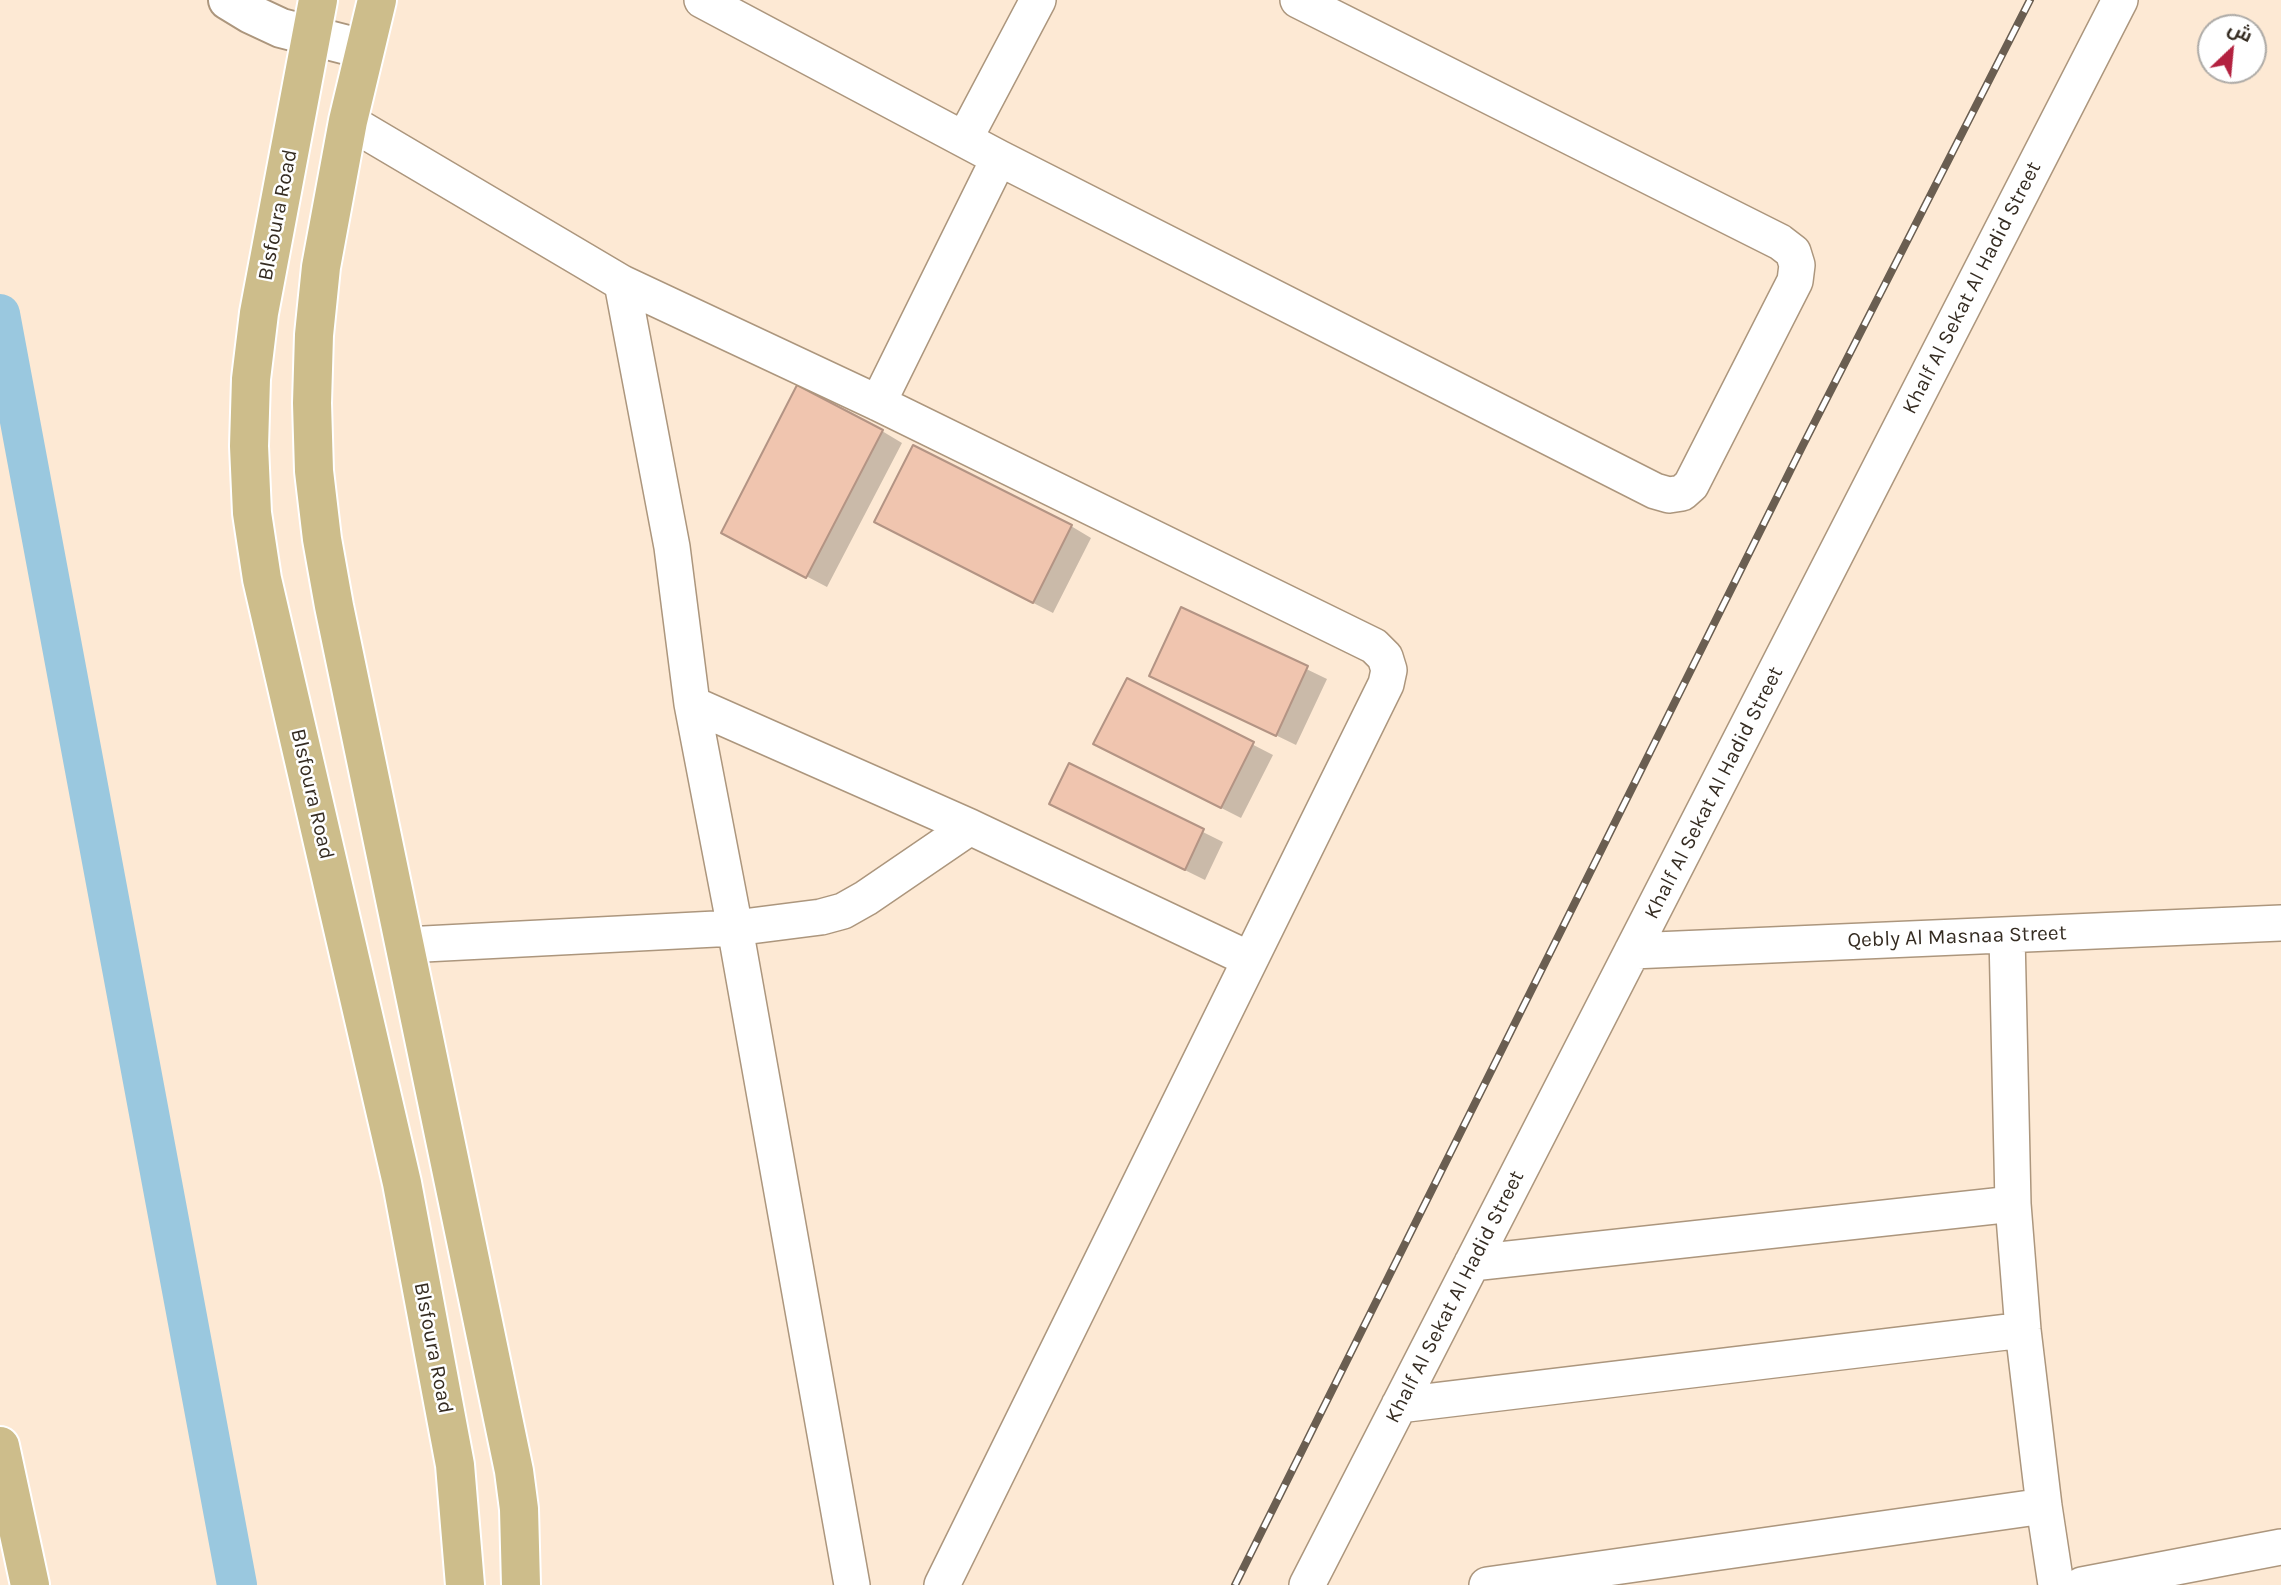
<!DOCTYPE html>
<html>
<head>
<meta charset="utf-8">
<style>
  body { margin:0 }
  #map { position:relative; width:2281px; height:1585px; overflow:hidden; background:#fde9d4; font-family:Karla,Cairo,sans-serif }
  canvas { display:block }
  .north { position:absolute; left:2197px; top:14px; width:70px; height:70px; box-sizing:border-box; background:#fff; border:2px solid #aeaba7; border-radius:50%; rotate:26deg; font-size:19px; font-weight:700; line-height:28px; text-align:center; color:#352c22 }
  .north::after { content:''; display:block; margin:auto; width:24px; height:32px; background:#b3213f; clip-path:polygon(50% 0,100% 100%,50% 72%,0 100%) }
</style>
</head>
<body>
<div id="map">
<canvas width="2281" height="1585"></canvas>
<div class="north">ش</div>
</div>
<script>
const ctx = document.querySelector('canvas').getContext('2d');
ctx.lineJoin = 'round';
function paint(path, color) {
  ctx.fillStyle = color;
  ctx.fill(path, 'evenodd');
}
function shape(rows) {
  const path = new Path2D();
  for (const r of rows) {
    path.moveTo(r[0], r[1]);
    for (let i = 2; i < r.length; i += 2) path.lineTo(r[i], r[i + 1]);
  }
  return path;
}
function trace(path, color, width, dash) {
  ctx.strokeStyle = color;
  ctx.lineWidth = width;
  ctx.lineCap = dash ? 'butt' : 'round';
  ctx.setLineDash(dash || []);
  ctx.stroke(path);
}
function drawText(font, color, halo, rows, align = 'center') {
  ctx.font = font + ' Karla,sans-serif';
  ctx.lineWidth = 5;
  ctx.setLineDash([]);
  ctx.textBaseline = 'middle';
  ctx.strokeStyle = halo;
  ctx.fillStyle = color;
  for (const [text, x, y, turn = 0] of rows) {
    ctx.save();
    ctx.translate(x, y);
    ctx.rotate((+turn || 0) * Math.PI / 180);
    ctx.textAlign = isNaN(turn) ? turn : align;
    if (halo) ctx.strokeText(text, 0, 0);
    ctx.fillText(text, 0, 0);
    ctx.restore();
  }
}
paint(shape([
  [882,431,902,443,827,587,743,543],
  [1071,526,1091,538,1053,613,896,533],
  [1182,609,1327,679,1296,745,1152,675],
  [1127,680,1273,755,1241,818,1115,754],
  [1070,766,1223,842,1205,880,1071,814]
]), '#0003');
trace(shape([
  [0,314,237,1585]
]), '#9ac8df', 40);
const building = shape([
  [797,385,883,430,806,578,721,533,797,385],
  [913,445,1072,525,1033,603,874,522,913,445],
  [1181,607,1308,666,1276,736,1149,676,1181,607],
  [1127,678,1254,742,1221,808,1093,744,1127,678],
  [1069,763,1204,829,1185,870,1049,804,1069,763]
]);
paint(building, '#f0c5af');
trace(building, '#b39484', 2);
const minor = shape([
  [702,0,999,158,1655,491,1669,495,1682,493,1691,485,1795,281,1797,265,1793,252,1780,242,1298,0],
  [348,121,622,283,878,403,1374,646,1385,657,1389,670,1386,684,942,1585],
  [965,138,1038,0],
  [622,283,672,547,692,704,735,928,852,1585],
  [878,403,999,158],
  [692,704,970,827,1249,959],
  [2007,935,2013,1204,2023,1330,2044,1506,2056,1585],
  [405,945,735,928,821,917,843,911,866,898,970,827],
  [1632,951,2281,923],
  [1472,1263,2013,1204],
  [1399,1405,2023,1330],
  [1307,1585,2120,0],
  [1487,1585,2044,1506],
  [2082,1585,2281,1547]
]);
const tertiary = shape([
  [228,0,251,14,281,28,363,49]
]);
const primary = shape([
  [318,0,259,313,251,379,249,446,252,513,262,579,402,1183,455,1465,465,1585],
  [377,0,348,121,321,267,314,335,312,403,314,471,322,539,334,606,514,1471,519,1509,521,1585],
  [0,1446,30,1585]
]);
trace(minor, '#ac967d', 38);
trace(tertiary, '#ac967d', 42);
trace(primary, '#fff', 42);
trace(minor, '#fff', 35);
trace(tertiary, '#fff', 38);
trace(primary, '#cdbd8b', 38);
const rail = shape([
  [1235,1585,1803,445,2030,0]
]);
trace(rail, '#6a5e51', 8);
trace(rail, '#fff', 5, [16]);
drawText('21px', '#352c22', '#fff', [
  ["Blsfoura Road",278,215,-79],
  ["Khalf Al Sekat Al Hadid Street",1972,288,-63],
  ["Khalf Al Sekat Al Hadid Street",1714,793,-63],
  ["Blsfoura Road",312,794,77],
  ["Qebly Al Masnaa Street",1957,937,-2],
  ["Khalf Al Sekat Al Hadid Street",1455,1297,-63],
  ["Blsfoura Road",433,1348,79]
]);
</script>
</body>
</html>
